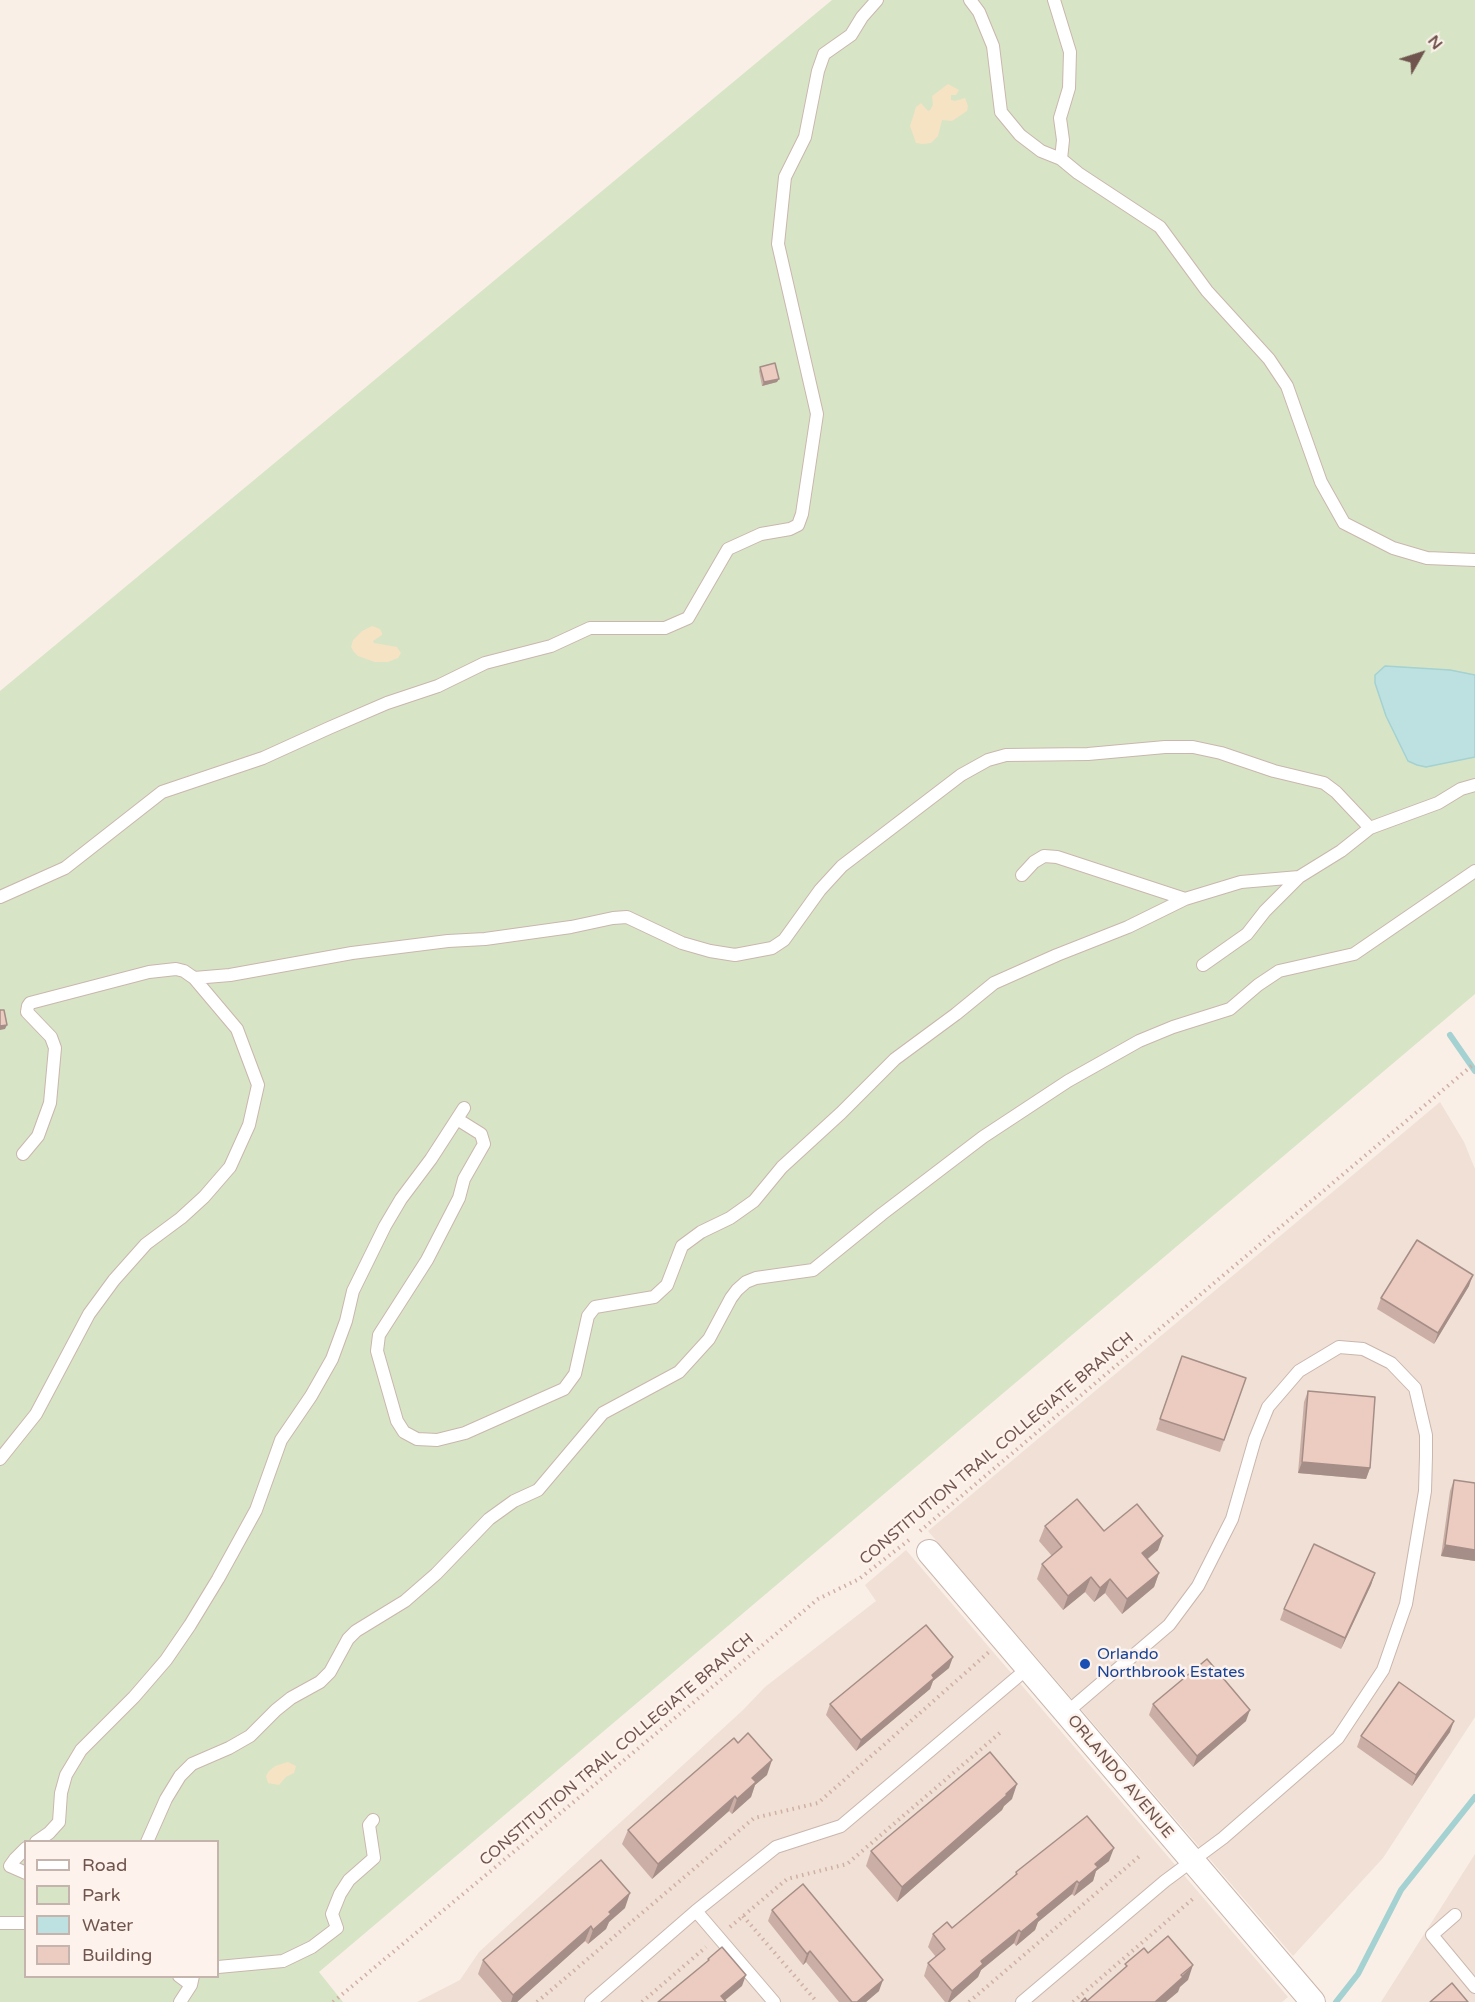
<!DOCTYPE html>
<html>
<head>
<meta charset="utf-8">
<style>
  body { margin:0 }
  #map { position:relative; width:1475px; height:2002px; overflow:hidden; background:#f9efe6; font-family:"Varela Round",sans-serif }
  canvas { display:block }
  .legend { position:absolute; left:24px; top:1840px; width:195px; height:138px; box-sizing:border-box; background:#fdf3ec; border:2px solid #c5b4ad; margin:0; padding:8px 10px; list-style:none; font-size:18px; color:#70554e }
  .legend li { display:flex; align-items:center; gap:12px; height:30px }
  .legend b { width:30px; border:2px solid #c5b4ad }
  .north { position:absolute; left:1391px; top:24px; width:60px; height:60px; -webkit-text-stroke:4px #fdf3ec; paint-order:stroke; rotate:51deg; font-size:16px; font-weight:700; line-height:24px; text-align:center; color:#70554e }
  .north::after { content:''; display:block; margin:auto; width:21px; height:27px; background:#70554e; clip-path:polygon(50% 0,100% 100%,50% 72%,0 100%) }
</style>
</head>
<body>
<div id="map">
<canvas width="1475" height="2002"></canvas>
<ul class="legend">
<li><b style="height:8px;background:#fff"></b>Road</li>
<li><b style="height:16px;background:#d7e5c6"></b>Park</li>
<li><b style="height:16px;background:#bde1e0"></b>Water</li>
<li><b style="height:16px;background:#eccbc1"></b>Building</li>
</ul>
<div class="north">N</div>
</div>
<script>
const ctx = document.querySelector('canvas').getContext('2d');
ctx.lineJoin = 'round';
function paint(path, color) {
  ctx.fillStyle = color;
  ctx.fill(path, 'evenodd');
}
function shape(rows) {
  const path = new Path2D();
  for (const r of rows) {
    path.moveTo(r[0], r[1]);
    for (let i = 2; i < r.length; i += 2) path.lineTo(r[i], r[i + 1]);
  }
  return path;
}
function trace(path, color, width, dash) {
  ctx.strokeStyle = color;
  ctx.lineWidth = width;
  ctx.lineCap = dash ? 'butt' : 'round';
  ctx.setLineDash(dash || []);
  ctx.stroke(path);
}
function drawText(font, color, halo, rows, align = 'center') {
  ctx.font = font + ' "Varela Round",sans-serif';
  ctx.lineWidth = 5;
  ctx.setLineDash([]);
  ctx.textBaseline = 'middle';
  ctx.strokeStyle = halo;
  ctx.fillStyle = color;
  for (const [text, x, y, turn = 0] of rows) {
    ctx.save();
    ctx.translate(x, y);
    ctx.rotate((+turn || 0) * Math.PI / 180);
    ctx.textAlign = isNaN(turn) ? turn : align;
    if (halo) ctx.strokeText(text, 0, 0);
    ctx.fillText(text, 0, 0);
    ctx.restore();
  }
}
paint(shape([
  [1440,1102,1464,1142,1475,1169,1475,1717,1383,1858,1293,1956,928,1531],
  [906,1550,1288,1997,1282,2002,417,2002,460,1980,479,1952,743,1710,765,1687,876,1601,865,1585],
  [1475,1854,1475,2002,1381,2002]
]), '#f0e0d5');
paint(shape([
  [832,0,1475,0,1475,994,319,1972,343,2002,0,2002,0,691],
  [26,1842,218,1842,218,1976,26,1976]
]), '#d7e5c6');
paint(shape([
  [948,84,959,90,956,95,951,95,951,100,955,101,965,98,968,106,967,111,952,121,942,120,938,136,931,143,923,144,916,143,910,126,916,107,921,103,928,111,930,110,933,105,932,96],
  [372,626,380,629,382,633,382,635,373,641,374,643,397,647,401,653,398,658,388,662,375,662,358,656,354,652,351,647,353,640,362,631],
  [288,1762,296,1766,294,1773,286,1777,279,1785,268,1783,266,1776,269,1771,275,1766]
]), '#f5e3c4');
const water = shape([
  [1385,666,1450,670,1475,675,1475,757,1426,767,1417,765,1408,761,1386,716,1375,683,1375,675,1385,666]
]);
paint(water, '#bde1e0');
trace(water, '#a4d1d1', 1.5);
trace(shape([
  [1450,1035,1475,1071],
  [1336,2002,1358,1974,1401,1890,1475,1797]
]), '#a4d1d1', 6);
const lane = shape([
  [970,0,979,12,993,46,1001,112,1020,135,1041,151,1061,159],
  [1054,0,1070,52,1069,88,1060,118,1063,140,1061,159,1078,173,1160,227,1207,291,1269,359,1287,386,1321,482,1344,523,1393,548,1427,558,1475,560],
  [1022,875,1034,862,1044,856,1057,857,1185,899],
  [0,897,65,868,162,792,263,758,329,728,387,703,438,686,485,663,551,646,590,628,665,628,688,618,728,549,761,534,790,529,798,525,802,514,817,414,778,244,785,177,805,137,818,71,824,54,851,35,862,17,877,0],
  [1203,965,1247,934,1265,911,1299,877],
  [194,978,230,975,352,953,448,941,485,939,571,927,613,918,627,917,682,943,710,951,735,955,772,948,784,940,820,890,842,866,961,775,988,760,1006,755,1088,754,1165,747,1193,747,1221,753,1274,771,1324,783,1336,792,1370,828],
  [457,1119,481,1134,484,1144,464,1179,459,1198,427,1260,379,1335,377,1351,397,1421,404,1432,417,1439,437,1440,465,1433,564,1389,575,1374,588,1316,595,1307,654,1297,667,1285,682,1246,701,1232,730,1218,754,1201,782,1167,841,1113,895,1059,956,1014,994,983,1057,955,1128,927,1185,899,1241,882,1299,877,1341,851,1370,828,1438,803,1461,789,1475,785],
  [0,1459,36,1414,89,1314,114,1280,146,1244,181,1218,204,1197,230,1167,249,1125,258,1085,237,1029,194,978,184,971,176,969,149,972,30,1003,28,1006,27,1012,51,1037,55,1048,50,1103,38,1136,23,1154],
  [36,1842,49,1833,59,1822,61,1793,66,1775,81,1750,134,1697,166,1660,190,1625,218,1579,256,1510,281,1440,311,1396,332,1359,346,1321,353,1291,385,1226,401,1199,431,1159,464,1108],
  [147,1842,166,1799,180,1776,192,1764,229,1748,250,1736,276,1710,291,1698,320,1682,330,1672,348,1639,356,1631,405,1601,436,1574,489,1519,514,1501,538,1490,603,1413,679,1372,709,1339,731,1298,737,1290,746,1282,756,1278,813,1270,882,1214,983,1137,1068,1081,1139,1041,1173,1027,1230,1009,1258,985,1279,971,1354,954,1475,871],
  [26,1848,15,1859,10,1866,26,1873],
  [696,1911,774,2002],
  [1455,1915,1432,1935,1475,1987],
  [0,1923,26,1923],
  [218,1967,283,1961,312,1947,337,1928,332,1914,340,1894,349,1880,374,1858,369,1825,373,1820],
  [179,1976,191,1985],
  [180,2002,191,1985,193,1976],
  [591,2002,696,1911,776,1847,841,1826,1028,1668],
  [1022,2002,1165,1881,1223,1838,1338,1738,1383,1670,1406,1604,1425,1491,1426,1456,1426,1435,1415,1388,1391,1363,1363,1349,1339,1347,1299,1371,1268,1407,1255,1439,1232,1519,1198,1586,1169,1625,1066,1713]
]);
const street = shape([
  [929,1552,1313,2002]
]);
trace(lane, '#cab6ad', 14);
trace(street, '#cab6ad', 26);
trace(shape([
  [920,1531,1475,1063],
  [743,1916,817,2002],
  [730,1927,787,1879,847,1864,1001,1732],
  [333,2002,818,1599,859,1579,909,1540],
  [537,2002,754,1818,818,1803,989,1652],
  [642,2002,706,1947],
  [969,2002,1142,1854],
  [1073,2002,1195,1897]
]), '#d0afa4', 4, [1.5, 4.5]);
trace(lane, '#fff', 12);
trace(street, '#fff', 24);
paint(shape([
  [760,367,777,382,762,386,759,371],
  [1469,1286,1434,1344,1377,1309,1381,1298],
  [1182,1356,1246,1378,1220,1452,1156,1430],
  [1308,1391,1370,1468,1366,1479,1298,1473,1304,1402],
  [1454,1480,1475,1483,1475,1561,1441,1556,1450,1491],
  [1045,1526,1104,1531,1158,1550,1148,1559,1159,1573,1154,1587,1122,1614,1105,1593,1094,1602,1085,1592,1063,1610,1037,1579,1042,1564,1052,1556,1039,1541],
  [1375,1573,1371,1585,1341,1649,1280,1620,1284,1609],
  [949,1668,933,1681,930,1689,856,1751,826,1715,830,1704],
  [1153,1704,1246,1721,1193,1767,1149,1715],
  [1450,1732,1412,1786,1357,1747,1361,1736],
  [767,1775,755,1785,751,1797,732,1814,729,1811,652,1879,622,1844,628,1830],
  [1012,1799,1004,1806,1002,1810,897,1902,866,1866,871,1851],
  [1109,1861,1096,1871,1093,1881,1074,1896,1072,1894,1038,1922,1035,1930,1016,1946,1014,1943,981,1970,978,1977,950,2002,945,2002,924,1976,928,1963,936,1957,928,1947,933,1934,952,1928,1015,1875,1016,1872],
  [625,1908,609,1922,606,1929,588,1944,585,1941,517,2002,502,2002,478,1974,483,1960],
  [772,1910,879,1991,866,2002,839,2002,806,1962,803,1965,768,1921]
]), '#cbafa6');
paint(shape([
  [779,379,777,382,762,386,764,382],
  [7,1025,5,1029,0,1030,0,1026],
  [1473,1275,1469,1286,1434,1344,1438,1333],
  [1302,1462,1370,1468,1366,1479,1298,1473],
  [1163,1536,1158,1550,1137,1567,1142,1553],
  [1445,1545,1475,1550,1475,1561,1441,1556],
  [1159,1573,1154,1587,1122,1614,1127,1599],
  [1375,1573,1371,1585,1341,1649,1345,1638],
  [1091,1577,1085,1592,1063,1610,1068,1596],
  [1110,1579,1105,1593,1094,1602,1100,1588],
  [953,1657,949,1668,933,1681,930,1689,856,1751,861,1740,932,1675],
  [1250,1710,1246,1721,1193,1767,1197,1756],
  [1454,1721,1450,1732,1412,1786,1416,1775],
  [772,1760,767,1775,755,1785,751,1797,732,1814,737,1799,752,1778],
  [1017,1784,1012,1799,1004,1806,1002,1810,897,1902,902,1887],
  [735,1796,729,1811,652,1879,658,1864],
  [1114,1848,1109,1861,1096,1871,1093,1881,1074,1896,1079,1883,1095,1864],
  [1077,1881,1072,1894,1038,1922,1035,1930,1016,1946,1021,1932,1037,1914],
  [630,1893,625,1908,609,1922,606,1929,588,1944,593,1930,609,1912],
  [591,1926,585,1941,517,2002,511,2002,513,1995],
  [1019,1930,1014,1943,981,1970,978,1977,950,2002,948,2002,952,1991,981,1961],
  [810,1951,806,1962,803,1965,807,1954],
  [1193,1965,1188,1980,1180,1987,1178,1992,1166,2002,1155,2002],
  [746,1975,742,1986,723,2002,721,1996],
  [883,1980,879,1991,866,2002,857,2002]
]), '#a58e87');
const building = shape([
  [775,363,779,379,764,382,760,367,775,363],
  [0,1010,4,1010,7,1025,0,1026,0,1010],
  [1417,1240,1473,1275,1438,1333,1381,1298,1417,1240],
  [1182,1356,1246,1378,1224,1440,1160,1419,1182,1356],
  [1308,1391,1375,1397,1370,1468,1302,1462,1308,1391],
  [1454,1480,1475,1483,1475,1550,1445,1545,1454,1480],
  [1077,1499,1104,1531,1137,1504,1163,1536,1142,1553,1159,1573,1127,1599,1110,1579,1100,1588,1091,1577,1068,1596,1042,1564,1062,1547,1045,1526,1077,1499],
  [1314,1544,1375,1573,1345,1638,1284,1609,1314,1544],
  [926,1625,953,1657,932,1675,934,1678,861,1740,830,1704,926,1625],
  [1207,1659,1250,1710,1197,1756,1153,1704,1207,1659],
  [1399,1682,1454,1721,1416,1775,1361,1736,1399,1682],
  [748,1733,772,1760,752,1778,756,1782,737,1799,735,1796,658,1864,628,1830,734,1738,738,1743,748,1733],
  [990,1752,1017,1784,1006,1794,1007,1795,902,1887,871,1851,990,1752],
  [1087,1816,1114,1848,1095,1864,1098,1867,1079,1883,1077,1881,1037,1914,1039,1917,1021,1932,1019,1930,981,1961,983,1964,952,1991,928,1963,945,1949,933,1934,947,1922,952,1928,1017,1874,1016,1872,1087,1816],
  [601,1860,630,1893,609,1912,611,1914,593,1930,591,1926,513,1995,483,1960,601,1860],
  [803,1884,883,1980,857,2002,852,2002,810,1951,807,1954,772,1910,803,1884],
  [1168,1936,1193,1965,1181,1975,1183,1977,1155,2002,1081,2002,1085,1998,1087,2001,1127,1966,1125,1964,1144,1948,1148,1953,1168,1936],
  [722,1947,746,1975,721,1996,726,2002,658,2002,709,1960,708,1959,722,1947],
  [1452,1983,1468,2002,1430,2002,1452,1983]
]);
paint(building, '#eccbc1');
trace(building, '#a58e87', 1.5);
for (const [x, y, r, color] of [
  [1085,1664,6,"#1a4fb4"]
]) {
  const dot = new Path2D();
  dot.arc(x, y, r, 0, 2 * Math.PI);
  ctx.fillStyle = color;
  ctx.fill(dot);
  trace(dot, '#fdf3ec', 2);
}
drawText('16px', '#70554e', '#fdf3ec', [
  ["CONSTITUTION TRAIL COLLEGIATE BRANCH",997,1449,-40],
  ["CONSTITUTION TRAIL COLLEGIATE BRANCH",617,1750,-40],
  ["ORLANDO AVENUE",1120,1777,50]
]);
drawText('16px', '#164399', '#fdf3ec', [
  ["Orlando",1097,1655],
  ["Northbrook Estates",1097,1673]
], 'left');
</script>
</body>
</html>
